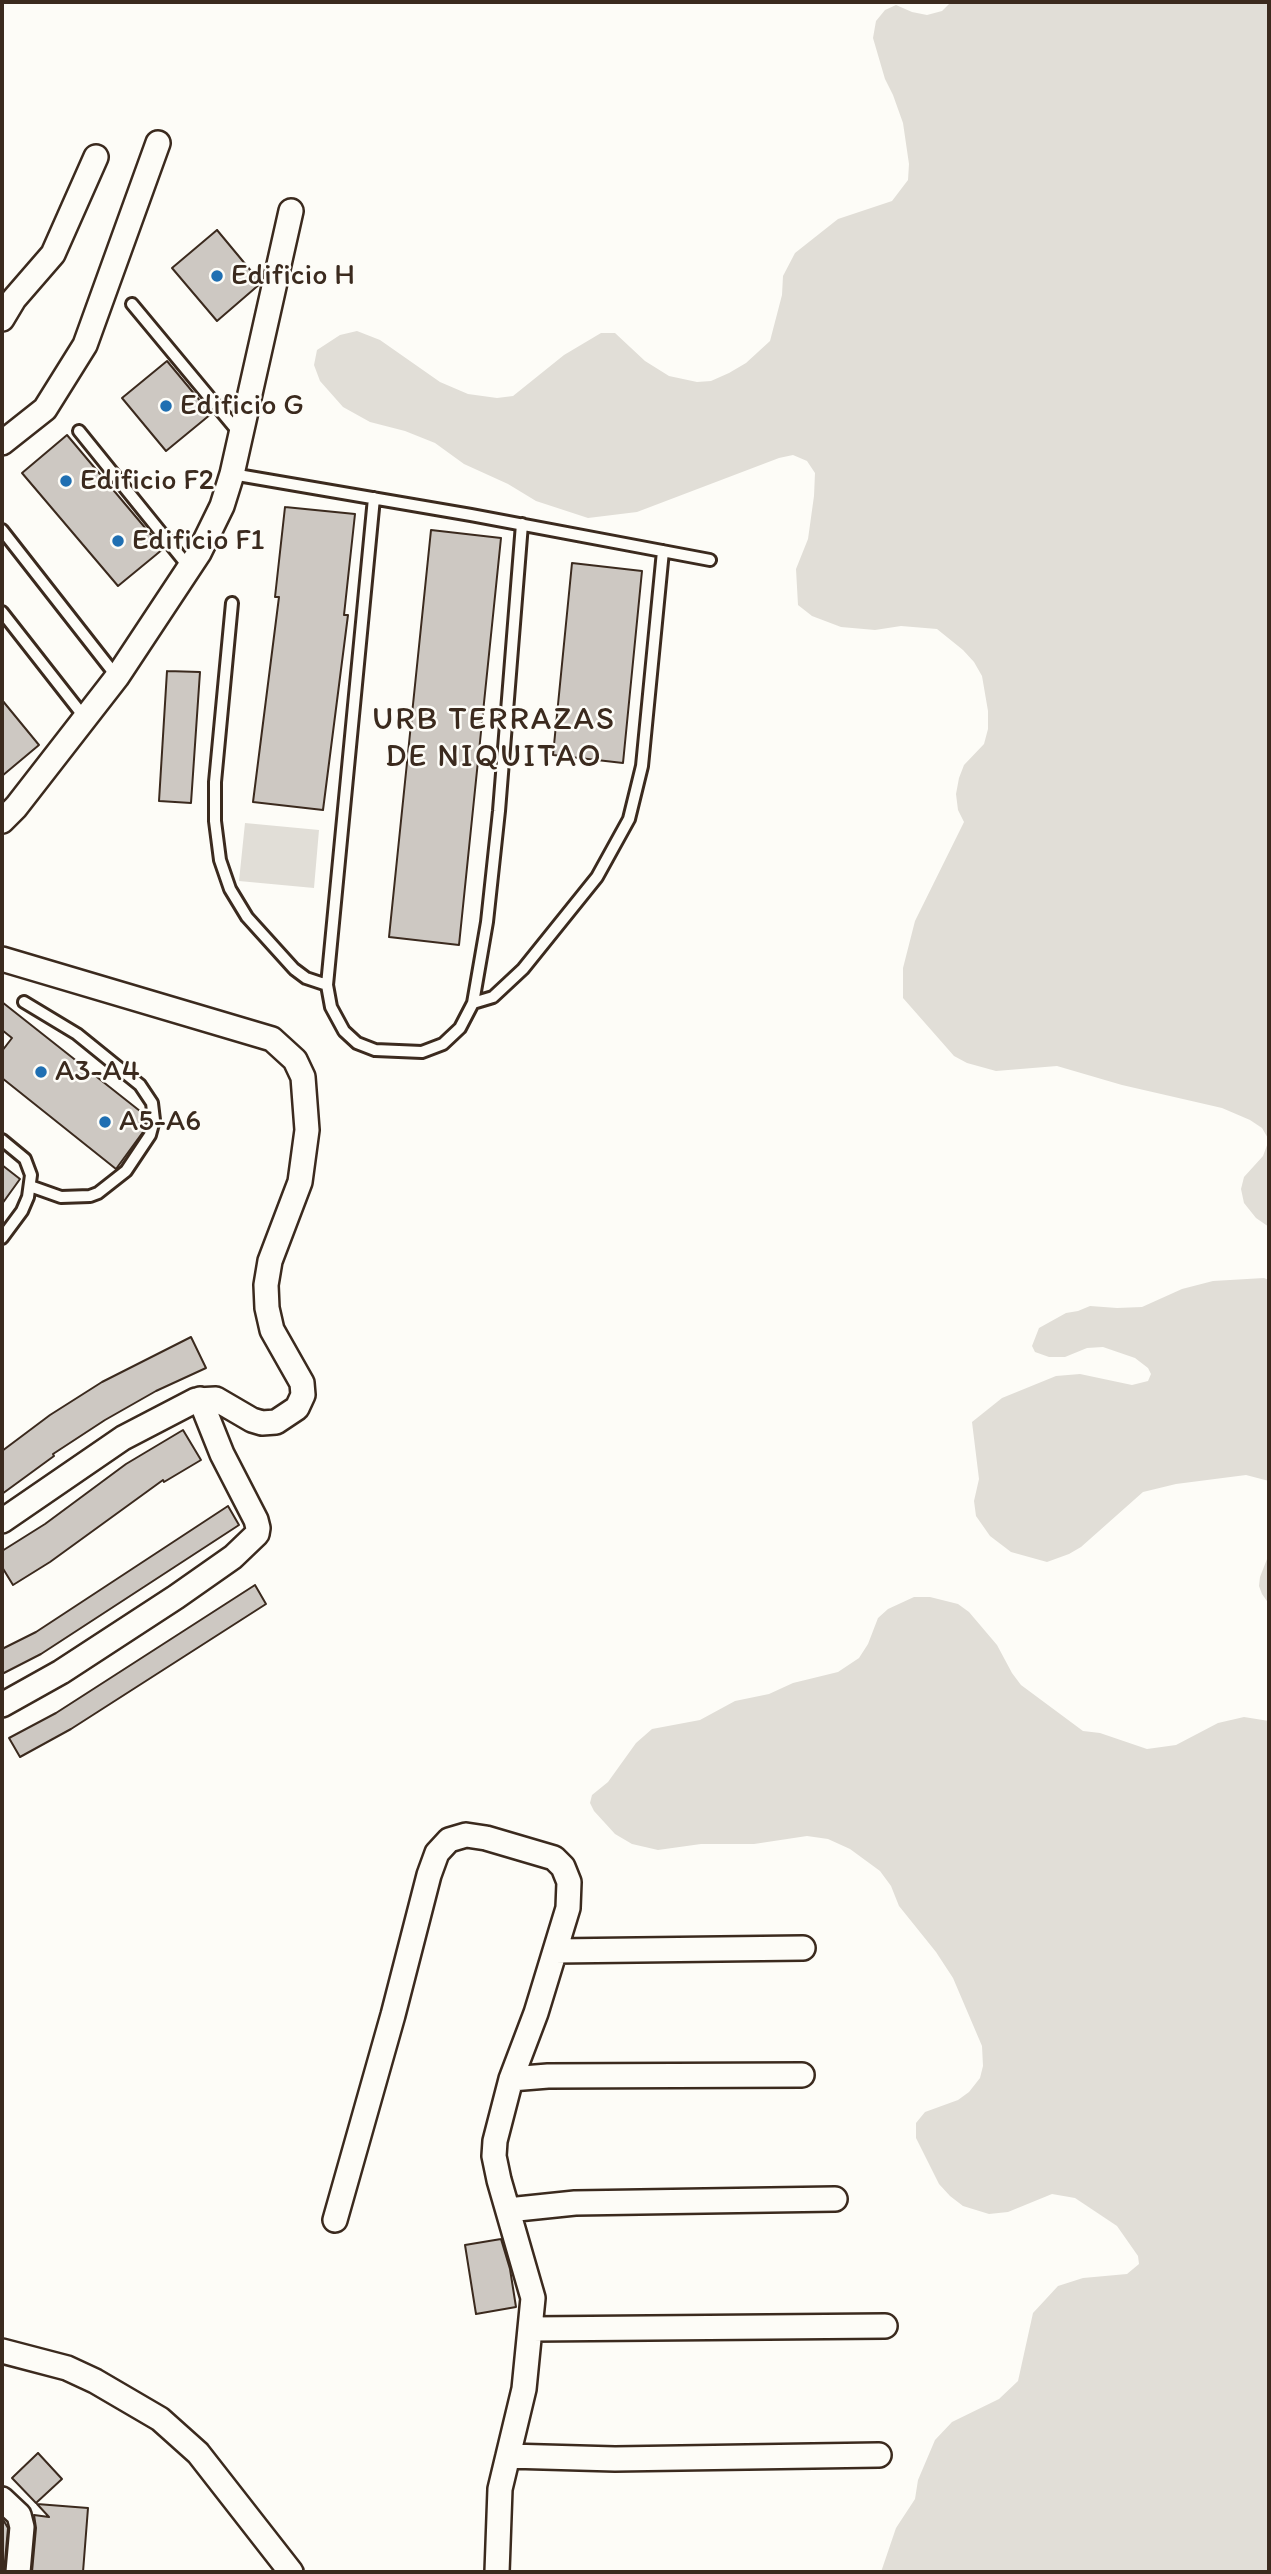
<!DOCTYPE html>
<html>
<head>
<meta charset="utf-8">
<style>
  body { margin:0 }
  #map { position:relative; width:1271px; height:2574px; overflow:hidden; background:#fdfcf7; font-family:Itim,sans-serif }
  canvas { display:block }
  .frame { position:absolute; inset:0; border:4px solid #3b2a1e; pointer-events:none }
</style>
</head>
<body>
<div id="map">
<canvas width="1271" height="2574"></canvas>
<div class="frame"></div>
</div>
<script>
const ctx = document.querySelector('canvas').getContext('2d');
ctx.lineJoin = 'round';
function paint(path, color) {
  ctx.fillStyle = color;
  ctx.fill(path, 'evenodd');
}
function shape(rows) {
  const path = new Path2D();
  for (const r of rows) {
    path.moveTo(r[0], r[1]);
    for (let i = 2; i < r.length; i += 2) path.lineTo(r[i], r[i + 1]);
  }
  return path;
}
function trace(path, color, width, dash) {
  ctx.strokeStyle = color;
  ctx.lineWidth = width;
  ctx.lineCap = dash ? 'butt' : 'round';
  ctx.setLineDash(dash || []);
  ctx.stroke(path);
}
function drawText(font, color, halo, rows, align = 'center') {
  ctx.font = font + ' Itim,sans-serif';
  ctx.lineWidth = 5;
  ctx.setLineDash([]);
  ctx.textBaseline = 'middle';
  ctx.strokeStyle = halo;
  ctx.fillStyle = color;
  for (const [text, x, y, turn = 0] of rows) {
    ctx.save();
    ctx.translate(x, y);
    ctx.rotate((+turn || 0) * Math.PI / 180);
    ctx.textAlign = isNaN(turn) ? turn : align;
    if (halo) ctx.strokeText(text, 0, 0);
    ctx.fillText(text, 0, 0);
    ctx.restore();
  }
}
paint(shape([
  [951,2,1269,2,1269,1227,1256,1218,1244,1203,1241,1189,1244,1177,1263,1156,1269,1140,1262,1128,1250,1120,1222,1108,1122,1085,1057,1066,996,1071,967,1063,954,1056,903,998,903,968,915,921,964,822,958,810,956,794,959,778,964,765,984,744,988,729,988,711,982,676,974,662,963,650,937,629,901,626,875,630,841,627,812,616,798,605,796,569,808,539,814,496,815,473,807,461,793,455,779,458,637,512,588,518,536,501,508,484,464,464,435,443,405,431,370,422,343,407,320,381,314,365,317,350,340,335,357,331,380,340,440,382,468,394,497,398,513,396,564,355,601,333,615,333,645,361,669,376,697,382,711,381,729,373,746,363,770,341,782,295,783,276,795,253,838,219,892,201,908,180,909,164,903,123,893,95,885,79,873,38,876,21,885,10,896,5,912,12,927,15,942,11],
  [245,823,319,830,314,888,239,881],
  [1264,1278,1269,1280,1269,1481,1246,1475,1176,1484,1143,1492,1081,1547,1069,1554,1047,1562,1011,1552,990,1536,976,1516,974,1501,979,1479,972,1422,1002,1398,1056,1376,1080,1374,1132,1385,1148,1381,1151,1374,1148,1368,1135,1358,1103,1347,1087,1348,1065,1357,1049,1357,1035,1352,1032,1346,1039,1328,1066,1313,1078,1311,1090,1306,1117,1308,1142,1307,1182,1289,1213,1281],
  [1269,1554,1269,1604,1262,1594,1259,1586,1260,1577],
  [914,1597,930,1597,958,1604,969,1612,997,1645,1012,1673,1021,1685,1083,1731,1100,1733,1147,1749,1176,1745,1218,1723,1244,1717,1269,1721,1269,2572,881,2572,896,2528,915,2499,918,2480,935,2440,952,2422,999,2399,1018,2381,1033,2313,1058,2286,1083,2278,1127,2274,1139,2264,1138,2256,1117,2226,1075,2198,1052,2194,1008,2212,989,2214,963,2206,950,2196,939,2184,916,2138,916,2123,925,2112,958,2100,969,2092,980,2078,983,2066,982,2046,953,1978,936,1952,899,1906,891,1886,880,1871,850,1849,828,1839,807,1836,754,1844,701,1844,658,1850,632,1844,615,1834,594,1811,590,1803,592,1795,608,1782,636,1743,652,1729,700,1720,735,1701,769,1694,793,1683,838,1672,859,1658,868,1644,878,1618,888,1609]
]), '#e1ded7');
const building = shape([
  [217,230,261,283,217,321,172,268,217,230],
  [167,361,211,414,166,451,122,398,167,361],
  [67,435,163,549,118,586,22,473,67,435],
  [285,507,355,514,344,615,348,615,323,810,253,802,279,597,275,597,285,507],
  [431,530,501,538,459,945,389,937,431,530],
  [572,563,642,571,623,763,553,755,572,563],
  [167,671,200,672,191,803,159,801,167,671],
  [2,700,39,745,2,776,2,700],
  [2,1002,145,1115,143,1132,116,1169,2,1078,2,1051,12,1038,2,1030,2,1002],
  [2,1165,20,1179,2,1204,2,1165],
  [191,1337,206,1368,156,1391,105,1420,53,1454,54,1456,2,1494,2,1451,50,1415,102,1382,191,1337],
  [183,1430,201,1460,164,1482,163,1480,50,1562,13,1585,2,1567,2,1551,45,1524,126,1464,183,1430],
  [228,1506,239,1525,41,1654,2,1674,2,1649,36,1632,228,1506],
  [255,1585,266,1604,71,1729,20,1757,9,1738,56,1713,255,1585],
  [501,2239,510,2269,516,2307,476,2314,465,2245,501,2239],
  [38,2453,62,2479,36,2503,12,2478,38,2453],
  [37,2504,88,2508,83,2572,32,2572,36,2528,34,2515,49,2517,37,2504],
  [2,2518,8,2528,4,2572,2,2572,2,2518]
]);
paint(building, '#cdc8c2');
trace(building, '#3b2a1e', 2);
const service = shape([
  [132,304,240,434],
  [79,431,188,566],
  [232,474,471,515,710,560],
  [374,498,327,985,331,1007,344,1031,357,1043,375,1050,422,1052,443,1044,460,1028,473,1003,487,922,499,811,522,524],
  [2,530,117,677],
  [232,603,215,782,215,821,220,860,230,889,247,917,294,969,306,978,327,985],
  [2,612,85,718],
  [24,1002,77,1034,140,1085,152,1103,154,1120,150,1135,126,1171,98,1193,90,1196,61,1197,30,1186],
  [473,1003,493,997,523,969,597,877,629,819,642,766,663,551],
  [2,1140,25,1159,31,1175,28,1197,22,1211,2,1238]
]);
const minor = shape([
  [2,319,14,299,53,254,96,157],
  [2,443,45,409,85,345,158,143],
  [2,821,16,807,117,677,199,553,222,506,232,474,291,211],
  [2,959,272,1039,295,1060,303,1077,307,1130,300,1182,270,1261,266,1285,267,1308,272,1330,302,1383,303,1395,297,1408,276,1422,262,1423,252,1420,216,1399,196,1400,123,1438,2,1521],
  [2,1705,61,1672,176,1597,233,1557,257,1534,258,1528,256,1520,222,1454,200,1399],
  [555,1951,803,1948],
  [511,2079,548,2076,802,2075],
  [508,2210,575,2203,835,2199],
  [335,2220,393,2015,429,1875,437,1853,449,1840,466,1835,486,1838,554,1858,563,1867,569,1882,568,1908,536,2013,511,2079,495,2141,494,2156,499,2180,533,2298,524,2389,500,2489,497,2572],
  [532,2329,885,2326],
  [2,2351,67,2368,95,2381,160,2419,198,2453,291,2572],
  [508,2456,615,2459,879,2455],
  [2,2499,19,2515,22,2527,18,2572]
]);
trace(service, '#3b2a1e', 16);
trace(minor, '#3b2a1e', 28);
trace(service, '#fdfcf7', 10);
trace(minor, '#fdfcf7', 23);
for (const [x, y, r, color] of [
  [217,276,7,"#1f6fb2"],
  [166,406,7,"#1f6fb2"],
  [66,481,7,"#1f6fb2"],
  [118,541,7,"#1f6fb2"],
  [41,1072,7,"#1f6fb2"],
  [105,1122,7,"#1f6fb2"]
]) {
  const dot = new Path2D();
  dot.arc(x, y, r, 0, 2 * Math.PI);
  ctx.fillStyle = color;
  ctx.fill(dot);
  trace(dot, '#fdfcf7', 2.5);
}
drawText('30px', '#3b2a1e', '#fdfcf7', [
  ["Edificio H",231,276],
  ["Edificio G",180,406],
  ["Edificio F2",80,481],
  ["Edificio F1",132,541],
  ["A3-A4",55,1072],
  ["A5-A6",119,1122]
], 'left');
ctx.letterSpacing = '2px';
drawText('32px', '#3b2a1e', '#fdfcf7', [
  ["URB TERRAZAS",494,721],
  ["DE NIQUITAO",494,758]
]);
ctx.letterSpacing = '0px';
</script>
</body>
</html>
